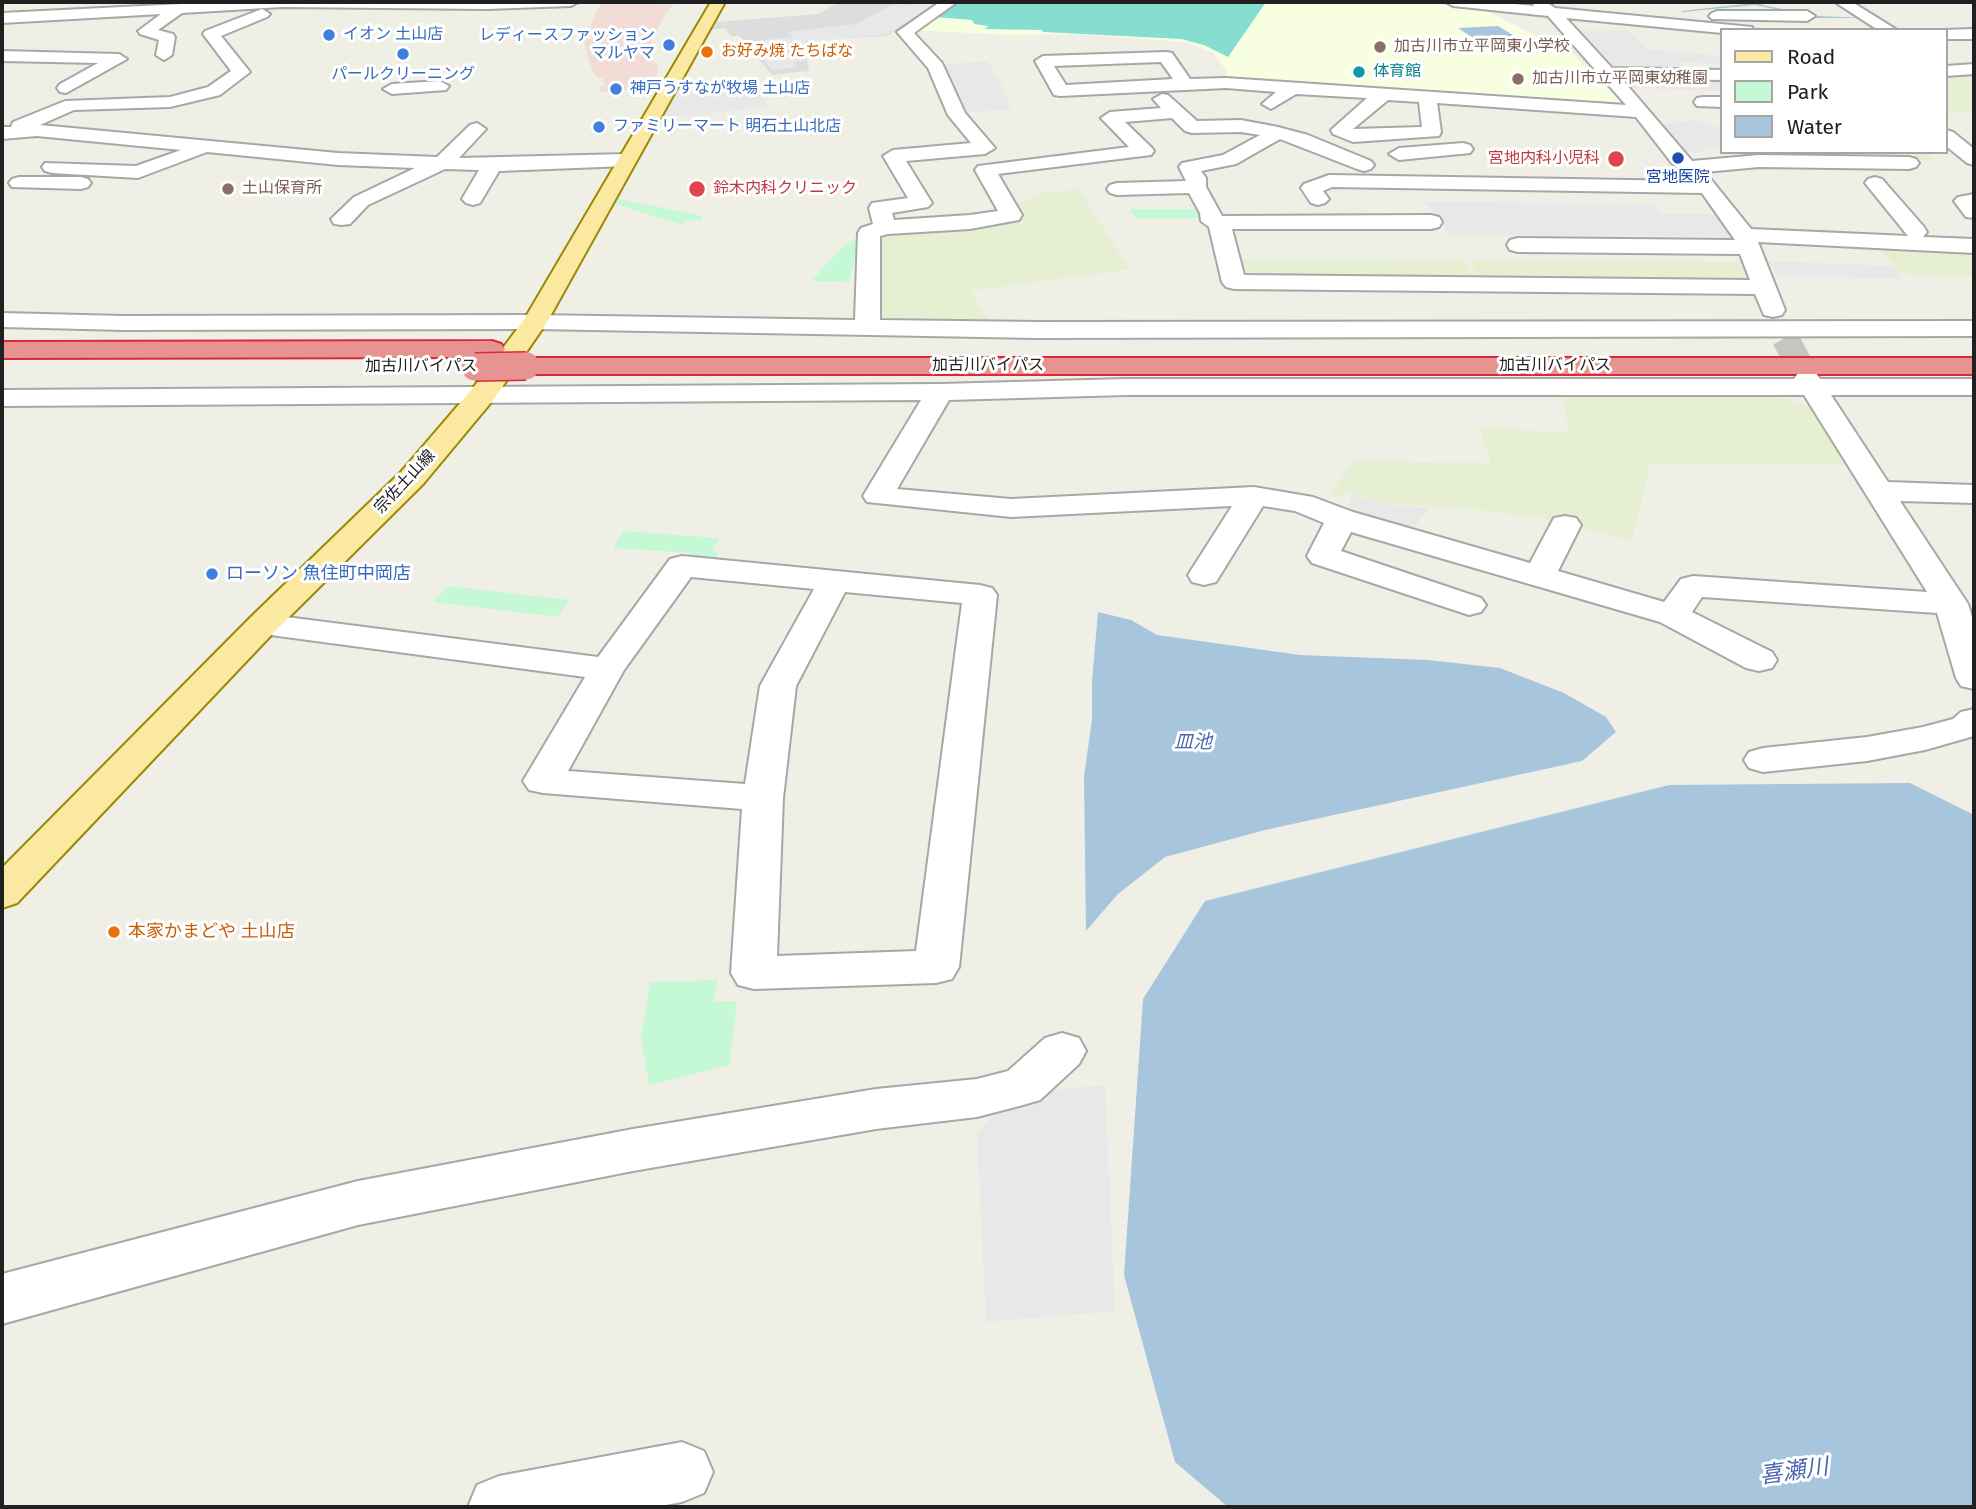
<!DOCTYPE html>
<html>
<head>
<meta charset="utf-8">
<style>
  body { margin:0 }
  #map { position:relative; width:1976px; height:1509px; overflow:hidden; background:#f0efe6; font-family:"Fira Sans",sans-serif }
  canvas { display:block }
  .frame { position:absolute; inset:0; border:4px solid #202020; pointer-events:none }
  .legend { position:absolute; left:1720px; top:28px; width:228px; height:126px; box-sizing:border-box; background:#fff; border:2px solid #a6a6a6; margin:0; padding:9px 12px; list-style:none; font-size:21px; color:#202020 }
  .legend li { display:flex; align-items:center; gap:14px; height:35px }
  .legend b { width:35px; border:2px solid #a6a6a6 }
</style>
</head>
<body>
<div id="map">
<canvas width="1976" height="1509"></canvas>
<div class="frame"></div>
<ul class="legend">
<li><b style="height:9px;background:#fbe8a1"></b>Road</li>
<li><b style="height:19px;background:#c5f9d5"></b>Park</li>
<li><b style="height:19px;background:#a7c5dd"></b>Water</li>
</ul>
</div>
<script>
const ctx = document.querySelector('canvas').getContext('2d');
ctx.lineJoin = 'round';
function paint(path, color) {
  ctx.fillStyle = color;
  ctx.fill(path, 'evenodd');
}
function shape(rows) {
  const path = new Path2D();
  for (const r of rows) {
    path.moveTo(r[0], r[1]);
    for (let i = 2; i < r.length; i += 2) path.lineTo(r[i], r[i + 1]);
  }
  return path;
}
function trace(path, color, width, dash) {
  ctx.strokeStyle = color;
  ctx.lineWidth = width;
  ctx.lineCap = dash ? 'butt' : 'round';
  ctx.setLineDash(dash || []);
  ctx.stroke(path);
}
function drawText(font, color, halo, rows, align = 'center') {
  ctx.font = font + ' "Fira Sans","Noto Sans JP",sans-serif';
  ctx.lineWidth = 6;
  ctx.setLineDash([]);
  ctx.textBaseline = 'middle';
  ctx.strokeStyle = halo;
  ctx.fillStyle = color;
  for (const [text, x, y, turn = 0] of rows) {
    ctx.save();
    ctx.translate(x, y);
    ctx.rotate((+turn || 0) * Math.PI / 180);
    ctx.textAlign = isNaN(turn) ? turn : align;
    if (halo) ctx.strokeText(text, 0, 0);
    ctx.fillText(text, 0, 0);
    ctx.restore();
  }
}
paint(shape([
  [839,2,941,3,887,36,809,40,806,56,809,71,772,75,739,36,731,36,725,28,708,30,716,22,818,14]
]), '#dedddd');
paint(shape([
  [602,2,660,2,660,5,674,4,666,13,652,40,650,59,658,66,657,75,650,88,600,92,599,87,605,86,602,78,597,78,592,69,584,42,585,39,592,39,593,29,590,29,592,20]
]), '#f1ddd6');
paint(shape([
  [955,2,1415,2,1483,9,1574,55,1622,103,1613,106,1229,80,1225,69,1214,53,1185,42,1079,34,1010,35,913,30]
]), '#f8ffe1');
paint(shape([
  [1974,71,1974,112,1946,113,1946,73],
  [1804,152,1924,152,1935,161,1812,159],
  [1078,189,1130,269,972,291,978,308,994,325,876,320,876,243,881,236,893,232,979,223,1041,193],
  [1873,242,1974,249,1974,276,1902,274],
  [1239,259,1464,260,1475,278,1245,275],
  [1469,261,1745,262,1751,281,1480,278],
  [1563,396,1776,396,1812,408,1849,465,1650,464,1632,541,1553,520,1481,510,1382,503,1351,492,1339,497,1329,494,1355,461,1491,463,1479,427,1569,433]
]), '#e6efd2');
paint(shape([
  [614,198,703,216,701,220,686,221,682,225,612,203],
  [1129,209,1197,209,1202,218,1136,218],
  [861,236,849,282,811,281,842,247],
  [624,531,719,538,712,551,719,552,715,559,690,557,691,553,613,548],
  [448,586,570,600,557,617,433,602],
  [718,980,713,1002,737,1001,730,1065,649,1085,641,1038,650,982]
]), '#c5f9d5');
paint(shape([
  [958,2,1266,2,1228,57,1204,45,1181,39,1043,32,1042,30,985,29,988,26,974,24,972,20,935,17]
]), '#85ded0');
paint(shape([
  [915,2,939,3,886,35,805,41,805,61,793,62,798,67,772,70,749,42,792,37,787,32,856,24,894,4,909,5],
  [1576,31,1628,31,1647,49,1722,56,1722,64,1678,62,1686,71,1614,70],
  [988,61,1000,81,1011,109,965,113,938,65],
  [1623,75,1722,77,1722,91,1632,88,1620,77],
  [701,88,758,91,768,106,693,116,662,116,680,90],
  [1696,120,1722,128,1722,144,1696,153,1683,152,1660,125],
  [1425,202,1654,204,1662,214,1721,214,1734,236,1449,235],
  [1769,261,1893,266,1904,279,1776,275],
  [1353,494,1382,504,1429,508,1409,534,1345,515],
  [1105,1085,1115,1311,986,1322,977,1133,997,1112,1010,1109,1051,1090]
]), '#e8e8e8');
paint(shape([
  [1498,26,1526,43,1484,45,1458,28],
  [1098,612,1131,620,1157,635,1300,655,1428,660,1500,668,1564,693,1606,717,1616,732,1582,761,1265,830,1165,857,1118,894,1086,931,1084,776,1092,720,1092,681],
  [1910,783,1974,815,1974,1507,1228,1507,1175,1462,1124,1275,1143,999,1205,901,1669,785]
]), '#a7c5dd');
paint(shape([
  [1764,2,1765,3,1762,5,1818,16,1868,18,1818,18,1755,5,1683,12,1681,11,1764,2]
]), '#a7c5dd');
trace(shape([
  [1785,338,1807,379]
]), '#c6c6be', 27, [27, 13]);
const minor = shape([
  [222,2,578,2,571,6,487,9,282,7,182,13,158,30,173,34,175,37,172,55,164,60,156,55,159,40,140,34,138,31,161,14,2,23,2,13,222,2],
  [940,2,957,2,914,33,942,63,965,113,995,148,985,154,906,161,932,203,928,207,892,213,894,220,970,215,998,211,975,170,978,166,1129,147,1101,118,1110,112,1161,108,1153,99,1162,94,1168,95,1197,121,1241,120,1278,127,1308,135,1371,161,1374,165,1371,169,1364,171,1357,169,1280,139,1236,164,1201,171,1206,178,1206,187,1222,216,1431,215,1439,217,1442,222,1439,227,1431,229,1232,229,1244,275,1750,280,1740,254,1518,252,1510,250,1507,245,1510,240,1518,238,1735,240,1702,193,1332,187,1323,191,1329,199,1325,203,1318,205,1311,203,1301,188,1304,184,1329,175,1691,181,1671,162,1636,117,1437,103,1441,132,1439,136,1353,142,1333,134,1331,130,1367,98,1296,94,1271,109,1262,104,1276,92,1226,88,1060,96,1054,95,1035,61,1043,56,1166,52,1172,53,1190,79,1226,78,1626,105,1548,16,1453,6,1446,2,1494,2,1534,6,1532,2,1546,2,1555,8,1752,27,1754,30,1722,30,1722,33,1566,18,1612,68,1722,70,1722,80,1621,78,1692,161,1759,155,1909,157,1916,159,1919,163,1916,167,1909,169,1759,167,1705,172,1751,229,1908,236,1865,183,1868,179,1875,177,1882,179,1924,227,1927,232,1923,237,1974,239,1974,253,1758,242,1785,310,1782,315,1773,317,1764,315,1755,294,1234,289,1226,287,1222,282,1209,227,1201,221,1200,213,1189,193,1117,195,1110,193,1107,189,1110,185,1117,183,1186,181,1179,167,1182,163,1223,155,1260,135,1241,132,1192,133,1185,131,1172,118,1125,122,1151,147,1154,151,1151,155,998,174,1022,215,1019,220,970,229,888,234,880,236,880,320,1038,322,1974,321,1974,336,1038,338,535,329,124,330,2,327,2,313,124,316,535,315,855,320,858,233,861,228,873,224,869,208,872,203,908,198,883,156,893,150,971,143,948,115,928,68,897,32,940,2],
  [1161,62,1173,79,1066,85,1054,66,1161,62],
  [1388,100,1419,102,1422,127,1353,129,1388,100],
  [1835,2,1852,2,1897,30,1878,30,1835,2],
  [262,9,270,14,267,17,221,36,250,72,220,95,170,107,74,110,40,125,338,153,437,157,470,125,477,123,486,129,459,158,627,154,634,156,637,160,634,164,627,166,499,171,480,203,473,205,466,203,462,199,479,170,445,169,368,205,350,224,342,225,334,224,331,219,354,197,415,168,338,165,207,152,138,178,52,173,45,171,42,167,45,163,136,166,181,150,37,136,2,139,2,127,11,127,13,122,65,101,170,97,208,87,231,71,203,34,205,31,262,9],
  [1717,11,1807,11,1815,16,1807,21,1712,19,1709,16,1712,13,1717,11],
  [1974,29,1974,39,1946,39,1946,30,1944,30,1974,29],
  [2,51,119,54,127,59,66,93,60,92,57,88,60,84,98,63,2,61,2,51],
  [1974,64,1974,74,1946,76,1946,66,1974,64],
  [440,81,449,86,446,90,392,94,383,89,392,84,440,81],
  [1703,97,1722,97,1722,107,1697,106,1694,102,1697,98,1703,97],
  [1946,130,1953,132,1974,149,1974,165,1967,163,1946,146,1946,130],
  [1463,143,1470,145,1473,149,1470,153,1399,160,1389,154,1399,148,1463,143],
  [19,177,81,177,88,179,91,183,88,187,81,189,12,187,9,183,12,179,19,177],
  [1974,194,1974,218,1966,217,1954,201,1958,197,1974,194],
  [1807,371,1816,373,1820,379,1974,379,1974,395,1831,395,1888,482,1974,485,1974,503,1900,501,1968,604,1974,623,1974,689,1961,686,1956,678,1937,613,1702,597,1692,612,1772,652,1777,660,1772,668,1759,671,1746,668,1660,622,1351,532,1341,551,1481,598,1486,605,1481,612,1469,615,1312,563,1307,556,1324,523,1295,511,1263,506,1216,582,1204,585,1192,582,1188,575,1232,506,1011,517,867,502,863,496,921,400,2,406,2,390,940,384,1126,379,1794,379,1798,373,1807,371],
  [1126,395,1804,395,1927,592,1693,576,1681,579,1664,602,1558,571,1581,525,1576,518,1565,516,1554,518,1530,563,1353,512,1313,497,1254,487,1011,499,897,489,949,400,1126,395],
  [682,556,980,585,992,588,997,595,959,967,952,979,936,983,754,989,738,985,731,973,742,809,543,793,529,790,523,781,585,677,263,634,251,631,246,624,251,617,263,614,598,657,670,559,682,556],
  [691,577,814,589,760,686,745,784,568,771,624,670,691,577],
  [845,592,962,603,916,951,777,956,783,798,796,686,845,592],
  [1974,709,1974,736,1925,750,1867,761,1763,772,1749,768,1744,760,1749,752,1763,748,1867,737,1923,727,1953,719,1961,712,1974,709],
  [1062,1033,1079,1038,1086,1051,1079,1064,1040,1100,1023,1105,977,1117,876,1129,633,1171,358,1225,2,1324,2,1274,358,1181,633,1129,876,1089,977,1079,1008,1071,1045,1038,1062,1033],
  [682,1442,704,1451,713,1472,704,1493,682,1502,654,1507,468,1507,477,1485,499,1476,682,1442]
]);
const major = shape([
  [711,2,725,2,547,322,493,400,423,484,275,631,17,903,2,908,2,868,251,617,401,472,473,388,524,320,711,2]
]);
const highway = shape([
  [492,341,501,344,505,349,501,354,492,357,2,358,2,342,492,341],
  [526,358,1974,358,1974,374,526,374,517,372,513,366,517,360,526,358]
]);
trace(minor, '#a7a7a7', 4);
trace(major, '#9b8a01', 4);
trace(highway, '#da283d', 4);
paint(minor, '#fff');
paint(major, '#fbe8a1');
paint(highway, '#e7938f');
const highwayBridge = shape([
  [475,367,526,366]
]);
trace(highwayBridge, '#da283d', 30, []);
trace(highwayBridge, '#e7938f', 27);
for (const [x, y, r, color] of [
  [329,35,7,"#3f7fe0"],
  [669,45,7,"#3f7fe0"],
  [1380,47,7,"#8d6e63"],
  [707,52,7,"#e8710a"],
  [403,54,7,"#3f7fe0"],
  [1359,72,7,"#0f9aa8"],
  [1518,79,7,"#8d6e63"],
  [616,89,7,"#3f7fe0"],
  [599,127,7,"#3f7fe0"],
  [1678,158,7,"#1a4fb4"],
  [1616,159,9,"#e0444e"],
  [228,189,7,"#8d6e63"],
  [697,189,9,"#e0444e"],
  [212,574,7,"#3f7fe0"],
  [114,932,7,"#e8710a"]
]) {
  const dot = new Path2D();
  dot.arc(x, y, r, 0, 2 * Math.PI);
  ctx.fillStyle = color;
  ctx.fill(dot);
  trace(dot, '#fff', 2.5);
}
drawText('16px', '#366cbe', '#fff', [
  ["イオン 土山店",343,35],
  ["レディースファッション",655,36,"right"],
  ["マルヤマ",655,54,"right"],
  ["パールクリーニング",403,75,"center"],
  ["神戸うすなが牧場 土山店",630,89],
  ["ファミリーマート 明石土山北店",613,127]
], 'left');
drawText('16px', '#785e54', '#fff', [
  ["加古川市立平岡東小学校",1394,47],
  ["加古川市立平岡東幼稚園",1532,79],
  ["土山保育所",242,189]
], 'left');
drawText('16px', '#c56008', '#fff', [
  ["お好み焼 たちばな",721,52]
], 'left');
drawText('16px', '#0d838f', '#fff', [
  ["体育館",1373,72]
], 'left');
drawText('16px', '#be3a42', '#fff', [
  ["宮地内科小児科",1600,159],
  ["鈴木内科クリニック",713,189,"left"]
], 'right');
drawText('16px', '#164399', '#fff', [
  ["宮地医院",1678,178]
]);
drawText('16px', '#202020', '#fff', [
  ["加古川バイパス",988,366],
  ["加古川バイパス",1555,366],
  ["加古川バイパス",421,367],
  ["宗佐土山線",405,482,-47]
]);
drawText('18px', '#366cbe', '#fff', [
  ["ローソン 魚住町中岡店",226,574]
], 'left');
drawText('18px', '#c56008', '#fff', [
  ["本家かまどや 土山店",128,932]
], 'left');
drawText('italic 19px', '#4c68b0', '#fff', [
  ["皿池",1193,743]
]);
drawText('italic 23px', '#4c68b0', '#fff', [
  ["喜瀬川",1794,1472,-8]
]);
</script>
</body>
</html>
